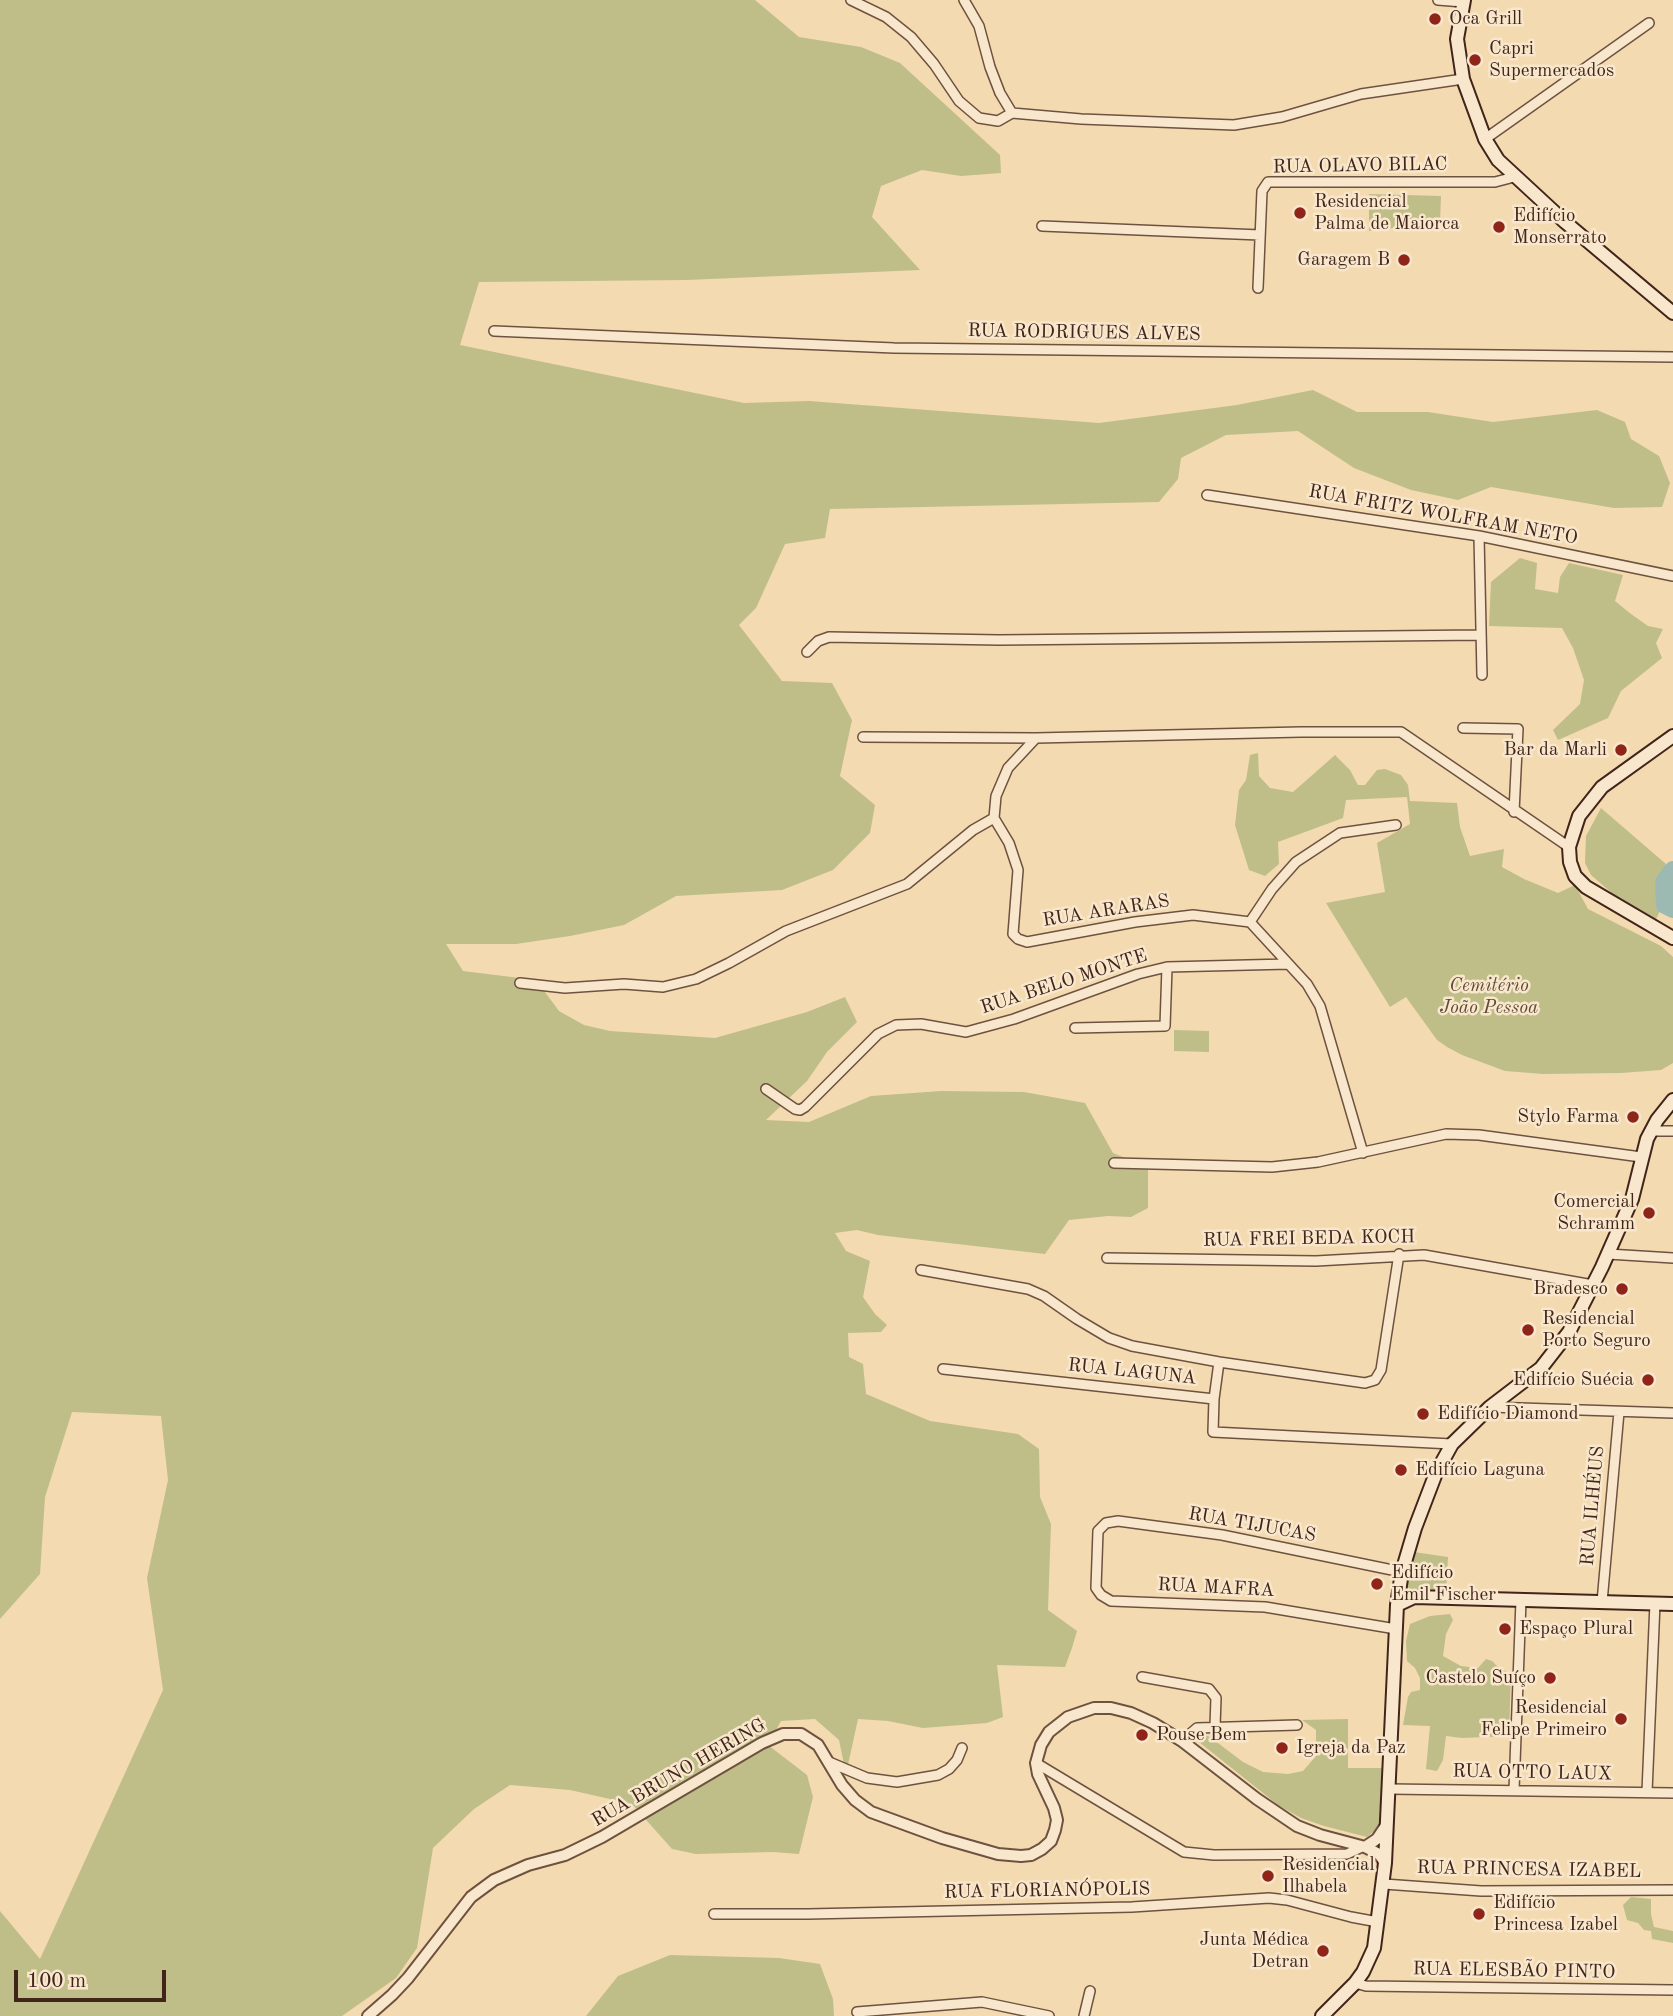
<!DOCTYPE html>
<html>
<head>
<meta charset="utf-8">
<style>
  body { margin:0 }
  #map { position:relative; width:1673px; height:2016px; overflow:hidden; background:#f4dab0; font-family:"Old Standard TT",serif }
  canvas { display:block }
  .scale { position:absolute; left:14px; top:1970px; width:152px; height:32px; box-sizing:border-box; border:4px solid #41251a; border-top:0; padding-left:9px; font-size:21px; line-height:24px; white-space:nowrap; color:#41251a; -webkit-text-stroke:5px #f8e7cc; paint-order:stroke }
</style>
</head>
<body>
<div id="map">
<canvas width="1673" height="2016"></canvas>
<div class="scale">100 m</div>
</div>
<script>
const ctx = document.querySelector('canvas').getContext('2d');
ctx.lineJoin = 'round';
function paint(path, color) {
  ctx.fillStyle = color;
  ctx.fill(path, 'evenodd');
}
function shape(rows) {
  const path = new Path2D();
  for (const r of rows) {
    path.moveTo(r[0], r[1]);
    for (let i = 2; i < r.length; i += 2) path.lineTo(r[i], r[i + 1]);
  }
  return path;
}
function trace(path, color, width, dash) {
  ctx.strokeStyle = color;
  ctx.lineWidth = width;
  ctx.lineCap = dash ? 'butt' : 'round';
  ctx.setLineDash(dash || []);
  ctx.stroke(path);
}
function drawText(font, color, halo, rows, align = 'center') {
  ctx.font = font + ' "Old Standard TT",serif';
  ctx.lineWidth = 5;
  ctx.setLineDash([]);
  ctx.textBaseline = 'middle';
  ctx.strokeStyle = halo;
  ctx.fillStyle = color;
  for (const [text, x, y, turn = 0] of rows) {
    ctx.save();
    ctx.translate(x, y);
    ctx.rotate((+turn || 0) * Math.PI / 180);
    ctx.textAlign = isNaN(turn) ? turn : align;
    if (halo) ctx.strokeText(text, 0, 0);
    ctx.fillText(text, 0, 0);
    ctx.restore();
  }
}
paint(shape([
  [0,0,755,0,799,37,861,47,900,63,1000,155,1001,173,961,176,922,170,881,186,872,217,920,270,687,280,479,282,460,345,744,403,809,401,1099,423,1237,405,1313,390,1357,412,1428,412,1493,422,1597,410,1625,422,1631,439,1659,456,1670,483,1662,507,1614,508,1491,487,1458,500,1411,490,1354,468,1298,431,1226,435,1181,458,1178,479,1159,502,830,509,825,538,785,544,756,608,739,625,782,681,832,683,852,720,840,776,875,805,870,833,833,870,782,890,676,896,624,925,570,936,516,944,446,944,463,971,536,980,559,1011,584,1025,610,1031,715,1038,807,1012,845,997,857,1022,827,1052,807,1081,766,1120,809,1122,871,1096,941,1091,1024,1092,1085,1103,1113,1153,1148,1167,1148,1208,1131,1217,1108,1216,1069,1220,1045,1254,878,1235,857,1230,835,1233,846,1251,870,1261,863,1297,875,1314,887,1325,881,1332,848,1333,849,1357,863,1364,866,1394,930,1421,1018,1434,1039,1449,1040,1497,1051,1524,1048,1610,1077,1631,1072,1648,1065,1667,997,1665,1003,1717,987,1723,923,1728,888,1721,858,1719,846,1774,839,1740,815,1719,781,1721,768,1745,807,1775,813,1797,799,1854,773,1852,696,1854,672,1849,632,1804,570,1790,510,1785,474,1809,433,1848,417,1948,396,1978,342,2016,0,2016,0,1911,40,1959,163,1690,147,1578,168,1480,161,1416,72,1412,45,1497,40,1574,0,1619],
  [1369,194,1441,196,1440,222,1369,231],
  [1520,558,1537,563,1535,589,1558,593,1560,577,1569,563,1623,575,1615,601,1631,614,1648,626,1663,629,1656,643,1662,658,1621,691,1608,718,1558,740,1553,730,1580,704,1584,680,1573,648,1562,628,1489,626,1491,582],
  [1258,753,1259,776,1270,788,1293,792,1335,755,1350,770,1358,785,1365,785,1377,770,1385,769,1401,775,1408,785,1410,801,1457,803,1460,827,1470,856,1504,849,1502,867,1524,879,1558,893,1575,885,1588,909,1661,946,1673,957,1673,1063,1661,1070,1621,1073,1543,1074,1505,1071,1462,1055,1447,1047,1437,1040,1406,997,1390,1007,1326,903,1385,892,1377,843,1410,824,1407,797,1346,800,1343,818,1278,842,1279,864,1265,876,1249,870,1235,825,1239,790,1246,780,1250,755],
  [1601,808,1666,864,1657,887,1658,900,1662,907,1656,919,1613,894,1591,875,1585,863,1586,836],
  [1174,1030,1209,1031,1209,1052,1174,1051],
  [1414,1552,1448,1557,1446,1592,1416,1592,1407,1587,1407,1573],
  [1450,1614,1453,1620,1446,1634,1443,1656,1461,1666,1478,1668,1486,1659,1492,1661,1500,1669,1511,1673,1509,1736,1462,1738,1446,1736,1443,1760,1437,1771,1426,1769,1430,1726,1403,1725,1408,1697,1411,1692,1420,1690,1420,1678,1415,1668,1407,1661,1406,1641,1410,1624,1430,1616],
  [1348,1719,1348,1768,1382,1768,1379,1827,1367,1837,1324,1826,1301,1818,1278,1805,1194,1738,1201,1734,1210,1737,1243,1762,1263,1772,1288,1774,1303,1771,1316,1756,1316,1730,1302,1720],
  [1631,1897,1651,1899,1651,1914,1654,1927,1673,1931,1673,1943,1652,1939,1651,1931,1644,1930,1638,1923,1627,1920,1623,1905],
  [670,1955,779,1958,820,1964,833,1999,834,2016,586,2016,618,1976]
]), '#bfbe88');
trace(shape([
  [1673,870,1664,882,1665,905,1673,909]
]), '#9dbab2', 18);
const minor = shape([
  [851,0,886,17,911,37,934,64,959,101,979,118,998,121,1012,113],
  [964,0,979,26,990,67,1000,93,1012,113,1081,119,1234,125,1282,117,1361,94,1463,79],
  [1438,0,1463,2],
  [1485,139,1649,23],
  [1042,226,1260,235],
  [1258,288,1262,191,1268,182,1495,182,1514,177],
  [494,331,894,348,1673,357],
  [1207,495,1479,536,1673,576],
  [1479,536,1482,675],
  [807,652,818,641,829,637,999,640,1481,635],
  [1463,728,1518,729,1514,812],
  [863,737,1036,738,1301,732,1401,732,1569,847],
  [994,818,1009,843,1018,870,1013,934,1018,939,1027,942,1135,922,1193,915,1250,922,1307,984,1320,1006,1363,1153],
  [994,818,996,796,1008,768,1036,738],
  [1250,922,1272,889,1296,862,1340,833,1396,825],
  [520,983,565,988,624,984,663,987,696,979,729,963,786,931,907,884,973,830,994,818],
  [1075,1028,1165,1026,1167,967],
  [766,1089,795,1109,800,1110,805,1107,878,1034,896,1025,921,1024,966,1032,1014,1019,1138,974,1167,967,1288,964],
  [1650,1131,1673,1131],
  [1114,1163,1272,1167,1318,1162,1446,1134,1479,1135,1641,1157],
  [1608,1254,1673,1258],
  [1107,1258,1316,1261,1424,1255,1593,1285],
  [921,1270,1028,1289,1044,1296,1077,1319,1109,1338,1132,1346,1219,1362,1365,1383,1375,1380,1381,1370,1399,1254],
  [1219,1362,1214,1399,1213,1432,1452,1444],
  [943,1369,1214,1399],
  [1490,1407,1673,1413],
  [1602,1602,1619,1412],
  [1396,1629,1265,1607,1111,1601,1101,1595,1096,1588,1098,1531,1106,1523,1118,1521,1222,1535,1402,1572],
  [1142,1677,1209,1689,1216,1698,1215,1726],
  [1182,1741,1197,1728,1297,1725],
  [829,1762,867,1778,897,1782,938,1775,949,1769,957,1760,962,1748],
  [1036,1763,1184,1852,1214,1855,1347,1854,1362,1847],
  [1390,1789,1673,1793],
  [1514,1790,1521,1600],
  [1647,1792,1655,1603],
  [1384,1884,1481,1891,1673,1890],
  [714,1914,808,1914,1132,1907,1269,1898,1287,1900,1351,1917,1378,1922],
  [1355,1983,1366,1986,1673,1990],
  [857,2012,982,2002,1049,2016],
  [1084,2016,1090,1991]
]);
const tertiary = shape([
  [1365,1847,1377,1839,1387,1824],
  [368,2016,392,1995,408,1978,471,1897,494,1880,528,1865,565,1855,602,1837,762,1743,783,1734,801,1734,818,1745,842,1785,855,1800,871,1812,942,1838,998,1854,1021,1856,1031,1855,1042,1849,1051,1841,1055,1830,1057,1820,1054,1808,1038,1774,1036,1763,1041,1745,1049,1732,1068,1717,1094,1708,1111,1708,1131,1713,1153,1723,1182,1741,1257,1799,1297,1826,1320,1835,1365,1847,1379,1854,1385,1863]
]);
const secondary = shape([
  [1464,0,1457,39,1463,79,1485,139,1498,160,1565,222,1673,313],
  [1673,736,1602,787,1579,816,1569,847,1570,862,1575,876,1586,887,1673,938],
  [1397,1605,1414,1597,1673,1604],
  [1322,2016,1355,1983,1363,1972,1374,1948,1385,1863,1397,1605,1402,1572,1415,1528,1436,1473,1452,1444,1490,1407,1541,1368,1569,1332,1602,1267,1632,1199,1647,1139,1657,1120,1673,1100]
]);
trace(minor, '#6e5240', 12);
trace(tertiary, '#6e5240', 14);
trace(secondary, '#41251a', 16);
trace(minor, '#f8e7cc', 9);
trace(tertiary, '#f8e7cc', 10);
trace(secondary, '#f8e7cc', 12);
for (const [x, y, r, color] of [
  [1435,19,7,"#8f2418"],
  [1475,60,7,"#8f2418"],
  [1300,213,7,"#8f2418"],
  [1499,227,7,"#8f2418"],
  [1404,260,7,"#8f2418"],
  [1621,750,7,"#8f2418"],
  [1633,1117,7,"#8f2418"],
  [1649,1213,7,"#8f2418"],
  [1622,1289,7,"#8f2418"],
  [1528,1330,7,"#8f2418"],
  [1648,1380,7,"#8f2418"],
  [1423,1414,7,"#8f2418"],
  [1401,1470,7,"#8f2418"],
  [1377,1584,7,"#8f2418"],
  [1505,1629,7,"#8f2418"],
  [1550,1678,7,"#8f2418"],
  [1621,1719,7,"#8f2418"],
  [1142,1735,7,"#8f2418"],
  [1282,1748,7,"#8f2418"],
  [1268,1876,7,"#8f2418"],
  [1479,1914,7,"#8f2418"],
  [1323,1951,7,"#8f2418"]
]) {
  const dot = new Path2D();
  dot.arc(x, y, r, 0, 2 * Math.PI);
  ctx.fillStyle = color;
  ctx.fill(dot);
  trace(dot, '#f8e7cc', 2.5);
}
drawText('19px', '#41251a', '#f8e7cc', [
  ["Oca Grill",1449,19],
  ["Capri",1489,49],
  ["Supermercados",1489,71],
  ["Residencial",1314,202],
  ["Palma de Maiorca",1314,224],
  ["Edifício",1513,216],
  ["Monserrato",1513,238],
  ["Garagem B",1390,260,"right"],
  ["Bar da Marli",1607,750,"right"],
  ["Stylo Farma",1619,1117,"right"],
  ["Comercial",1635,1202,"right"],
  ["Schramm",1635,1224,"right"],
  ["Bradesco",1608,1289,"right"],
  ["Residencial",1542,1319],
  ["Porto Seguro",1542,1341],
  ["Edifício Suécia",1634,1380,"right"],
  ["Edifício Diamond",1437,1414],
  ["Edifício Laguna",1415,1470],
  ["Edifício",1391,1573],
  ["Emil Fischer",1391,1595],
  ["Espaço Plural",1519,1629],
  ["Castelo Suíço",1536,1678,"right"],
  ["Residencial",1607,1708,"right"],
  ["Felipe Primeiro",1607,1730,"right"],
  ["Pouse Bem",1156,1735],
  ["Igreja da Paz",1296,1748],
  ["Residencial",1282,1865],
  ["Ilhabela",1282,1887],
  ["Edifício",1493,1903],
  ["Princesa Izabel",1493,1925],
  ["Junta Médica",1309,1940,"right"],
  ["Detran",1309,1962,"right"]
], 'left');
drawText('19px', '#41251a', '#f8e7cc', [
  ["RUA OLAVO BILAC",1360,166,-1],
  ["RUA RODRIGUES ALVES",1084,333,1],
  ["RUA FRITZ WOLFRAM NETO",1443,515,10],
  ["RUA ARARAS",1106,911,-9],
  ["RUA BELO MONTE",1064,982,-18],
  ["RUA FREI BEDA KOCH",1309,1239,-1],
  ["RUA LAGUNA",1132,1372,6],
  ["RUA ILHÉUS",1593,1506,-85],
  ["RUA TIJUCAS",1252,1525,10],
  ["RUA MAFRA",1216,1588,3],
  ["RUA BRUNO HERING",679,1773,-30],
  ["RUA OTTO LAUX",1532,1773,1],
  ["RUA PRINCESA IZABEL",1529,1870,1],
  ["RUA FLORIANÓPOLIS",1047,1891,-1],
  ["RUA ELESBÃO PINTO",1514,1971,1]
]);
drawText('italic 19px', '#604b36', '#f8e7cc', [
  ["Cemitério",1489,986],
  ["João Pessoa",1489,1008]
]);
</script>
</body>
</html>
